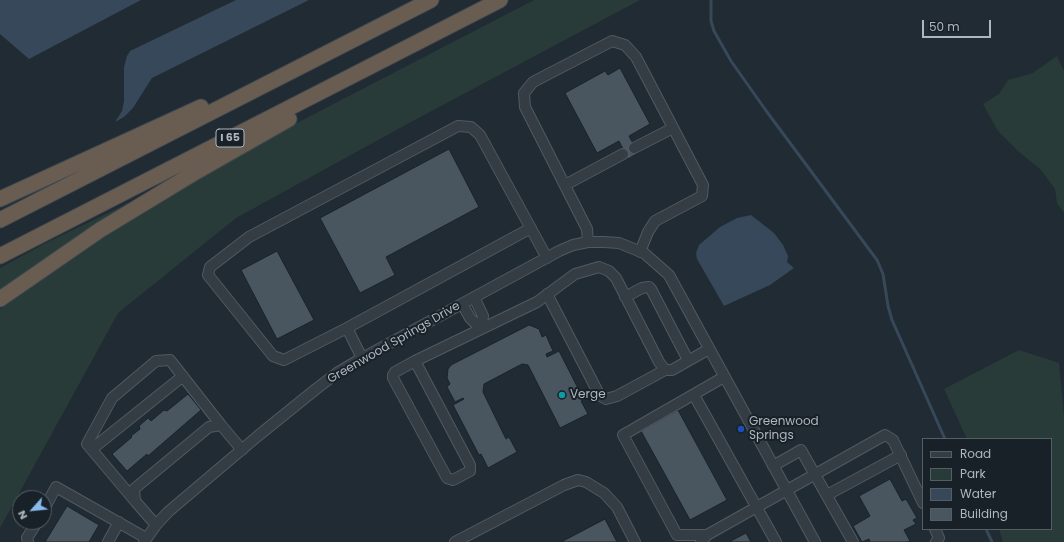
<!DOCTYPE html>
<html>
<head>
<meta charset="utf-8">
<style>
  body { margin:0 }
  #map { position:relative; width:1064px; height:542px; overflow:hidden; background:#212b33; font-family:Poppins,sans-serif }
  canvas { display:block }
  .legend { position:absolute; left:922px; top:438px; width:130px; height:92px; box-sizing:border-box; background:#192128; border:1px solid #555d65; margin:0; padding:5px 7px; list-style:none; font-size:12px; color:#aeb7c1 }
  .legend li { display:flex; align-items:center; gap:8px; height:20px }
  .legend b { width:20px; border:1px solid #555d65 }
  .north { position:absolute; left:12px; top:490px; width:40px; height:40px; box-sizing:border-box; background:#192128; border:1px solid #555d65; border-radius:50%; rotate:243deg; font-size:11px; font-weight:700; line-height:16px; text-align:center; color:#aeb7c1 }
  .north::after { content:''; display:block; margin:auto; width:14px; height:18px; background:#87b9ed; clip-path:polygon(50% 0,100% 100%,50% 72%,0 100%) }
  .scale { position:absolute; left:922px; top:20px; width:69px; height:18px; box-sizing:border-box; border:2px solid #aeb7c1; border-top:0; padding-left:5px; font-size:12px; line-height:14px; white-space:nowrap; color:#aeb7c1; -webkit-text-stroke:3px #192128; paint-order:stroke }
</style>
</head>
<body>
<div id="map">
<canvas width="1064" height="542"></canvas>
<ul class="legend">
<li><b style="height:5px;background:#343c44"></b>Road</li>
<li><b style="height:11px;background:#283b39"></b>Park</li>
<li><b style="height:11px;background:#364859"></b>Water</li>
<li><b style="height:11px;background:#49555f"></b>Building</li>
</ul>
<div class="north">N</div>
<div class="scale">50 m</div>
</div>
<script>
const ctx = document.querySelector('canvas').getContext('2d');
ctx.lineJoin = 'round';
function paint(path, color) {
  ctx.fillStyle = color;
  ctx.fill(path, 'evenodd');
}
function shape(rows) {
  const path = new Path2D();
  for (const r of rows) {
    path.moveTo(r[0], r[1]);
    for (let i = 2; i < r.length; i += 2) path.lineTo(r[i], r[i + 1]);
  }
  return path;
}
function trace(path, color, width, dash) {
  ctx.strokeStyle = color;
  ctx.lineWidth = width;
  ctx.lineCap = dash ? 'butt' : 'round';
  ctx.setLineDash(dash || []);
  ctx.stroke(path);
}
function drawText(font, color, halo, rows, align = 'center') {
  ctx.font = font + ' Poppins,sans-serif';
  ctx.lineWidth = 4;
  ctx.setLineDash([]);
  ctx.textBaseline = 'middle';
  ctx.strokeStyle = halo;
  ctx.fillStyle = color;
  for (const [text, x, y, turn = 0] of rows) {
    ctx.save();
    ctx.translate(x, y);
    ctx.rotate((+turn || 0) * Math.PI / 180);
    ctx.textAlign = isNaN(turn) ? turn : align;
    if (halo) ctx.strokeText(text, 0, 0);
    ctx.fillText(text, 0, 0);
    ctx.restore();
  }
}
paint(shape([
  [534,0,640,0,411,122,236,218,118,313,0,528,0,309,40,279,118,227,193,182,293,125],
  [1057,56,1064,71,1064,213,1057,203,1055,189,1041,170,1018,151,998,131,983,104,999,94,1008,80,1033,73],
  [151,192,72,241,0,290,0,268,42,245],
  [1019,350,1059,363,1064,416,1064,542,1003,542,999,529,1051,529,1051,439,967,439,944,389]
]), '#283b39');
paint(shape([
  [0,0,141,0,29,59,0,34],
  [236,0,309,0,152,78,133,108,124,117,115,122,122,111,124,101,124,67,127,56,130,51],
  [751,215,774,233,783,245,788,256,787,262,794,268,770,285,724,306,697,259,696,253,699,245,720,227,737,218]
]), '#364859');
trace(shape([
  [711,0,711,21,714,31,731,61,767,112,877,260,883,274,888,306,892,320,945,439],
  [986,529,992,542]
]), '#364859', 3);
const building = shape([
  [620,68,650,124,629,136,638,153,628,159,619,141,597,153,565,93,605,71,608,75,620,68],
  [449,149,479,207,386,257,395,275,360,293,320,218,449,149],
  [277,251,314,320,277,339,241,270,277,251],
  [529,325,539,329,542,337,546,335,553,351,546,354,547,357,559,351,584,400,581,401,588,414,560,428,528,365,522,364,484,384,483,392,506,439,509,437,517,452,488,468,481,454,479,455,453,405,464,399,463,398,455,402,447,387,450,384,447,378,448,369,451,365,529,325],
  [188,394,201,410,148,456,147,454,127,471,112,454,132,437,131,436,140,429,139,426,148,418,151,421,164,410,167,411,188,394],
  [678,410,727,500,690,520,641,431,678,410],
  [890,479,902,501,906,499,917,518,913,520,916,524,904,530,910,541,907,542,870,542,869,539,862,542,853,526,870,516,859,496,890,479],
  [67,506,99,525,89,542,45,542,67,506],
  [605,519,617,542,561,542,605,519],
  [746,533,751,542,729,542,746,533]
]);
paint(building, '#49555f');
trace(building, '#1b232b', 1);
const minor = shape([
  [634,148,673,128],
  [565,185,623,154],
  [588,242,587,229,525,107,524,93,533,82,612,41,625,45,636,57,703,185,702,196,655,221,648,232,640,252],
  [547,294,600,396,606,399,617,396,665,370],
  [474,297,483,316,481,329],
  [625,297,642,288,649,287,651,289,688,360],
  [462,304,470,318,481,329],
  [347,328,531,228],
  [362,358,347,328,284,360,273,356,208,275,210,267,249,237,458,126,471,127,480,135,547,258],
  [415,361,470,465,470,471,453,480,447,478,393,378,393,375,395,372,415,361,537,302,575,274,599,267,609,271,616,278,659,362,665,370,672,370,709,349],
  [694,395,776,542],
  [92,449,183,376],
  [773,466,801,450,853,542],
  [827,495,901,455],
  [135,501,87,444,112,398,156,361,170,360,221,425],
  [44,509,56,487,146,538],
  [156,525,135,501,134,489,209,427,221,425,242,450],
  [935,529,939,538,936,542],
  [707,535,677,535,623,435,724,377],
  [28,542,27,538,37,522],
  [108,542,119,522],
  [144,542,156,525,168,512,259,435,316,389,337,373,357,361,559,251,573,245,588,242,604,242,619,243,644,253,669,275,815,542],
  [455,542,564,485,578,480,586,482,604,493,617,507,635,542],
  [701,542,707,535,885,435,893,440,923,503]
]);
const highway = shape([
  [0,199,201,107],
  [0,220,431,0],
  [0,256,500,0],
  [0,299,100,230,194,173,289,119]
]);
trace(minor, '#515a62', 12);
trace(highway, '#3e474f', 17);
trace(minor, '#343c44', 10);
trace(highway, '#695d51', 15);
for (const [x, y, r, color] of [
  [562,395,4,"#0f9aa8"],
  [741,429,4,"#1a4fb4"]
]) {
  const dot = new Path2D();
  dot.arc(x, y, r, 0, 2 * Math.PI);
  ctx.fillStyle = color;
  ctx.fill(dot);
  trace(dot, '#192128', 1.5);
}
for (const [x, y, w] of [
  [230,138,28]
]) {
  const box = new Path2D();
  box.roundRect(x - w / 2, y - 9, w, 18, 3);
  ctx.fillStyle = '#192128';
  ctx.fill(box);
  trace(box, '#aeb7c1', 1);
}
drawText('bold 11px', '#aeb7c1', null, [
  ["I 65",230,138]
]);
drawText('12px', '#aeb7c1', '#192128', [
  ["Greenwood Springs Drive",394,343,-30]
]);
drawText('12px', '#aeb7c1', '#192128', [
  ["Verge",570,395],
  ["Greenwood",749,422],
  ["Springs",749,436]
], 'left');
</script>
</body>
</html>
